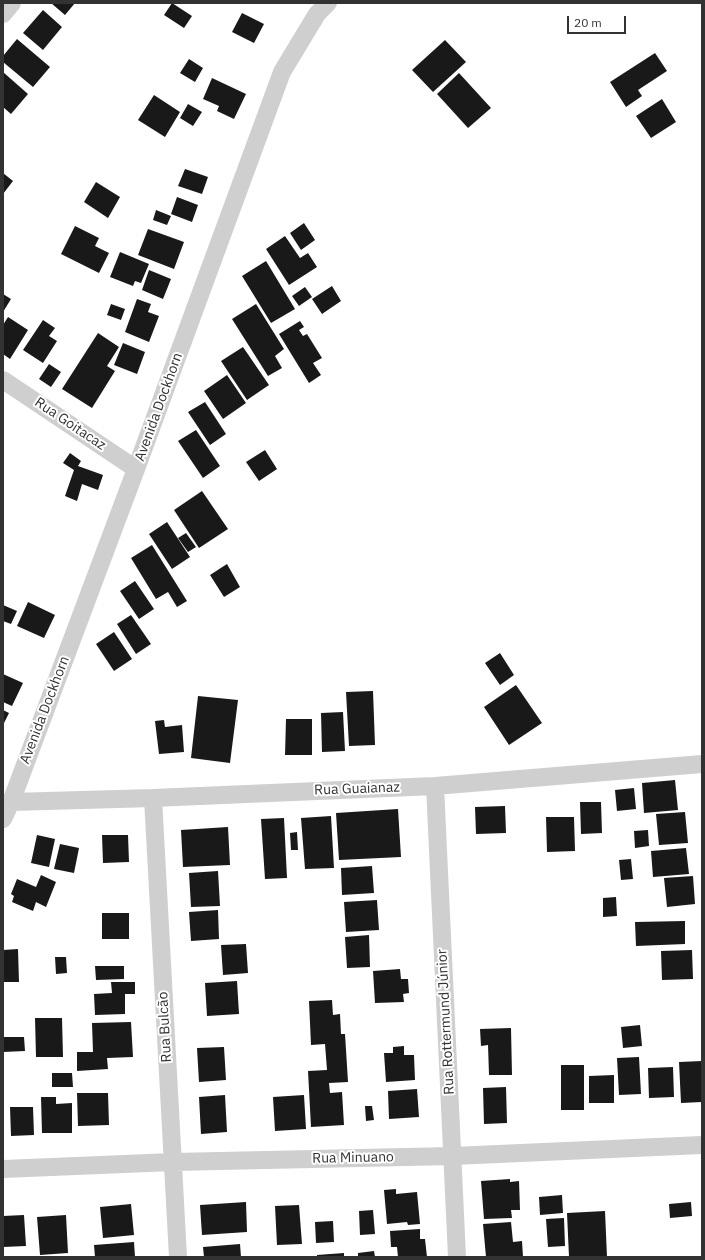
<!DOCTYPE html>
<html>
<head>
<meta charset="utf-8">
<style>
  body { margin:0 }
  #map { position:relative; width:705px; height:1260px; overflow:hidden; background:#fff; font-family:"IBM Plex Sans",sans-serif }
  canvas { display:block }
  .frame { position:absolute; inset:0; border:4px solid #323232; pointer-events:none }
  .scale { position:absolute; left:567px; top:16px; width:59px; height:18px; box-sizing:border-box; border:2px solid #323232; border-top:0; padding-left:5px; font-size:12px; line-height:14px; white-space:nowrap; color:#323232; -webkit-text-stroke:3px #fff; paint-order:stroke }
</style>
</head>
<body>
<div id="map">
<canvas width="705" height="1260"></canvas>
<div class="frame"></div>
<div class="scale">20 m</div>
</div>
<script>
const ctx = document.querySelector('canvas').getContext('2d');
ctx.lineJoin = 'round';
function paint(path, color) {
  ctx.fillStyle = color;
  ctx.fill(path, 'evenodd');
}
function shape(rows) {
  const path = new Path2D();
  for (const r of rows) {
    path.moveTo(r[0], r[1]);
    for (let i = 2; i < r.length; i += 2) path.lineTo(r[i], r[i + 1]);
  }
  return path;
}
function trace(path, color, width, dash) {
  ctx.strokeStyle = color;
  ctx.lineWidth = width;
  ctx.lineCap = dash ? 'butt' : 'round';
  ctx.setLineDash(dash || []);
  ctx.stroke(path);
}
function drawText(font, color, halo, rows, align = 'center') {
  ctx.font = font + ' "IBM Plex Sans",sans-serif';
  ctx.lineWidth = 4;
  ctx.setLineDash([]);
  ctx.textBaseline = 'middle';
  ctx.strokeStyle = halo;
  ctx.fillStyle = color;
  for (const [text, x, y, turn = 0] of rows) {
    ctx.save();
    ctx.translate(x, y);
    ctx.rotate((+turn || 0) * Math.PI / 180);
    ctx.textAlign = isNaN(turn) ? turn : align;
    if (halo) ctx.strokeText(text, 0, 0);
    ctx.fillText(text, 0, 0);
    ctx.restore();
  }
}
paint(shape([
  [51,3,75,3,65,15],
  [172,3,192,16,184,28,164,15],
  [43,10,62,27,43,50,23,33],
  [242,13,264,24,254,43,232,32],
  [17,39,50,67,33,87,3,62,3,56],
  [445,40,466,62,433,92,412,70],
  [655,53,667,71,638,90,642,96,626,107,610,82],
  [189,59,203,68,195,82,180,73],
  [3,72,28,94,11,114,3,107],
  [459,73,491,108,468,128,437,94],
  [212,78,246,94,234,119,217,111,219,106,203,99],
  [154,95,180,112,165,137,138,120],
  [662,99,676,122,651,138,636,116],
  [188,104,202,112,193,126,180,118],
  [185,169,208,177,202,194,178,186],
  [3,173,13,181,3,194],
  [96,182,120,197,108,218,84,202],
  [177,197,198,205,192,222,171,214],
  [156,210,171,216,167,225,153,220],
  [304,223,315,240,301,250,290,233],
  [75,226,99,238,95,246,109,253,99,273,61,254],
  [148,229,184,242,174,269,138,255],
  [285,236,300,258,308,253,317,267,289,285,266,249],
  [120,252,149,264,141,283,135,281,133,286,110,277],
  [266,261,295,309,271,323,242,276],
  [149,270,171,279,163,299,142,290],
  [332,286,341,301,322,314,312,299],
  [305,287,312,297,299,306,292,296],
  [3,294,11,299,3,312],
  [137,299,151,304,148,312,159,316,149,342,125,332],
  [111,304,125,309,121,320,107,315],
  [256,304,284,349,275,356,282,368,268,376,232,319],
  [8,317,28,330,10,359,3,354,3,325],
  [43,320,55,328,49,336,57,341,43,363,23,350],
  [300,321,304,327,299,330,303,336,307,334,322,358,313,363,321,375,309,383,279,334],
  [98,333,119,347,107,366,115,371,92,408,62,389],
  [123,343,145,352,137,374,114,365],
  [243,347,269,385,247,400,221,361],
  [49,364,61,372,51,387,39,379],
  [227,375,246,403,223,419,204,391],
  [205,402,226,434,210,445,188,412],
  [196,430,220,466,203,478,178,441],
  [265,450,277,469,259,481,246,462],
  [70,453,81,461,78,466,103,475,98,490,82,484,77,501,65,496,74,470,63,463],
  [202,491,228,529,199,548,174,510],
  [167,522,190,557,172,569,149,534],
  [186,533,196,547,188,552,178,538],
  [152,545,187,601,177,607,168,592,156,599,131,558],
  [227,564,240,587,224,597,210,575],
  [135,581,154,609,139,619,120,591],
  [28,602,55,615,44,638,17,626],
  [3,605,17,611,11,624,3,621],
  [131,615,151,644,136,654,117,624],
  [114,632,132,659,114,671,96,644],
  [500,653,514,675,500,685,485,663],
  [3,674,23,683,12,706,3,702],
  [516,685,542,723,509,745,484,707],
  [373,691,375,745,349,746,346,692],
  [198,696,238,700,230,763,191,758],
  [3,710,9,713,3,725],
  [343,712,345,751,322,752,321,713],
  [286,719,312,719,312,755,285,755],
  [164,720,165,727,182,725,184,752,159,754,155,721],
  [675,780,678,810,644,813,642,783],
  [634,788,636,809,617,811,615,790],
  [580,802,601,802,602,833,581,834],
  [505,806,506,833,476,834,475,807],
  [398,809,401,857,339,860,336,813],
  [685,812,688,843,659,845,656,814],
  [331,816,334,868,305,869,301,818],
  [546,817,574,817,575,851,547,852],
  [284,818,287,878,265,879,261,819],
  [228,827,230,865,183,867,181,830],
  [648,830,649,846,635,848,634,831],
  [297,832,298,850,291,850,290,833],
  [37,835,55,839,49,867,31,863],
  [102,835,128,835,129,862,103,863],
  [60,844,79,848,74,873,54,869],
  [686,848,689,874,653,877,651,851],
  [631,859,633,879,621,880,619,860],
  [372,866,374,893,342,895,341,868],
  [218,871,220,906,191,907,189,873],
  [41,875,56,882,46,907,36,902,33,911,12,902,14,896,11,894,17,879,36,887],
  [693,876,695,904,667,907,664,878],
  [616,897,617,916,603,917,603,898],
  [377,900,379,930,346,932,344,902],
  [218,910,219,939,191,941,189,912],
  [102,913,129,913,129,939,102,939],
  [685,921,685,944,636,946,635,922],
  [369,935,370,967,347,968,345,937],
  [246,944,248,973,223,975,221,945],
  [18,949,19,982,3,982,3,950],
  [692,950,693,979,662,980,661,951],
  [55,957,66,957,67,973,56,974],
  [95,966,124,966,124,979,96,980],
  [400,969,401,979,408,979,409,993,403,994,404,1002,375,1003,373,971],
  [237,981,239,1014,207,1016,205,983],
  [111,982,135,982,135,994,125,994,125,1014,95,1015,94,994,112,993],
  [332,1000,333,1015,340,1014,341,1034,345,1034,348,1082,329,1083,330,1093,342,1092,344,1125,311,1127,308,1071,327,1070,325,1044,311,1045,309,1001],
  [35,1018,62,1018,63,1057,36,1057],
  [131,1022,133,1057,107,1058,108,1069,77,1071,77,1052,93,1052,92,1023],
  [640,1025,642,1046,623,1048,621,1027],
  [511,1028,512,1075,489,1075,488,1045,481,1046,480,1029],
  [3,1037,24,1037,25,1051,3,1052],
  [404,1046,404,1055,414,1055,415,1080,386,1082,384,1053,393,1053,393,1047],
  [224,1047,226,1080,199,1082,197,1048],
  [639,1057,641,1094,619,1095,617,1058],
  [702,1061,702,1102,681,1103,679,1062],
  [561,1065,584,1065,584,1110,561,1110],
  [673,1067,674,1097,649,1098,648,1068],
  [52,1073,72,1073,73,1087,52,1087],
  [614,1075,614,1103,589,1103,589,1076],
  [506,1087,507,1123,484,1124,483,1088],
  [417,1089,419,1117,389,1119,388,1091],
  [77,1093,108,1093,109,1125,78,1126],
  [225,1095,227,1132,201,1134,199,1097],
  [304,1095,306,1129,275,1131,273,1097],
  [41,1097,56,1097,56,1104,72,1103,72,1133,42,1133],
  [365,1106,372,1106,374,1120,366,1121],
  [10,1107,33,1107,34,1135,11,1136],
  [510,1179,510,1182,519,1181,520,1210,511,1210,512,1218,484,1219,481,1181],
  [396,1189,396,1194,417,1192,420,1224,408,1225,407,1222,387,1224,384,1190],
  [562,1195,563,1213,540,1215,539,1197],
  [246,1202,247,1232,202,1235,200,1205],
  [691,1202,692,1216,670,1218,669,1204],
  [131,1204,134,1235,103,1238,100,1207],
  [299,1205,302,1244,277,1245,275,1206],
  [373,1210,375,1234,360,1235,359,1211],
  [605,1211,607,1257,569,1257,567,1213],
  [24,1215,26,1246,3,1247,3,1216],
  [66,1215,68,1253,40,1255,37,1217],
  [564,1218,565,1246,548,1247,546,1219],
  [333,1221,334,1242,316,1243,315,1222],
  [511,1222,513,1242,522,1241,523,1257,486,1257,483,1224],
  [420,1229,420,1239,425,1239,427,1257,398,1257,397,1247,391,1247,390,1231],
  [134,1242,135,1257,95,1257,94,1245],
  [240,1244,241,1257,204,1257,203,1247],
  [374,1251,375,1257,358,1257,358,1253],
  [344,1253,344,1257,317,1257,317,1255]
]), '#191919');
trace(shape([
  [3,14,12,3],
  [3,380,136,469],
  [435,786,457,1257],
  [153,798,178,1257],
  [11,802,153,798,435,786,702,764],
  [3,819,11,802,136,469,282,72,317,14,328,3],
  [3,1169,173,1162,453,1156,702,1145]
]), '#cfcfcf', 18);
drawText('14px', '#323232', '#fff', [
  ["Avenida Dockhorn",159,407,-70],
  ["Rua Goitacaz",70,424,34],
  ["Avenida Dockhorn",45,710,-69],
  ["Rua Guaianaz",357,789,-2],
  ["Rua Rottermund Júnior",446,1022,-93],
  ["Rua Bulcão",165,1027,-93],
  ["Rua Minuano",353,1158,-1]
]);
</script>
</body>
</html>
